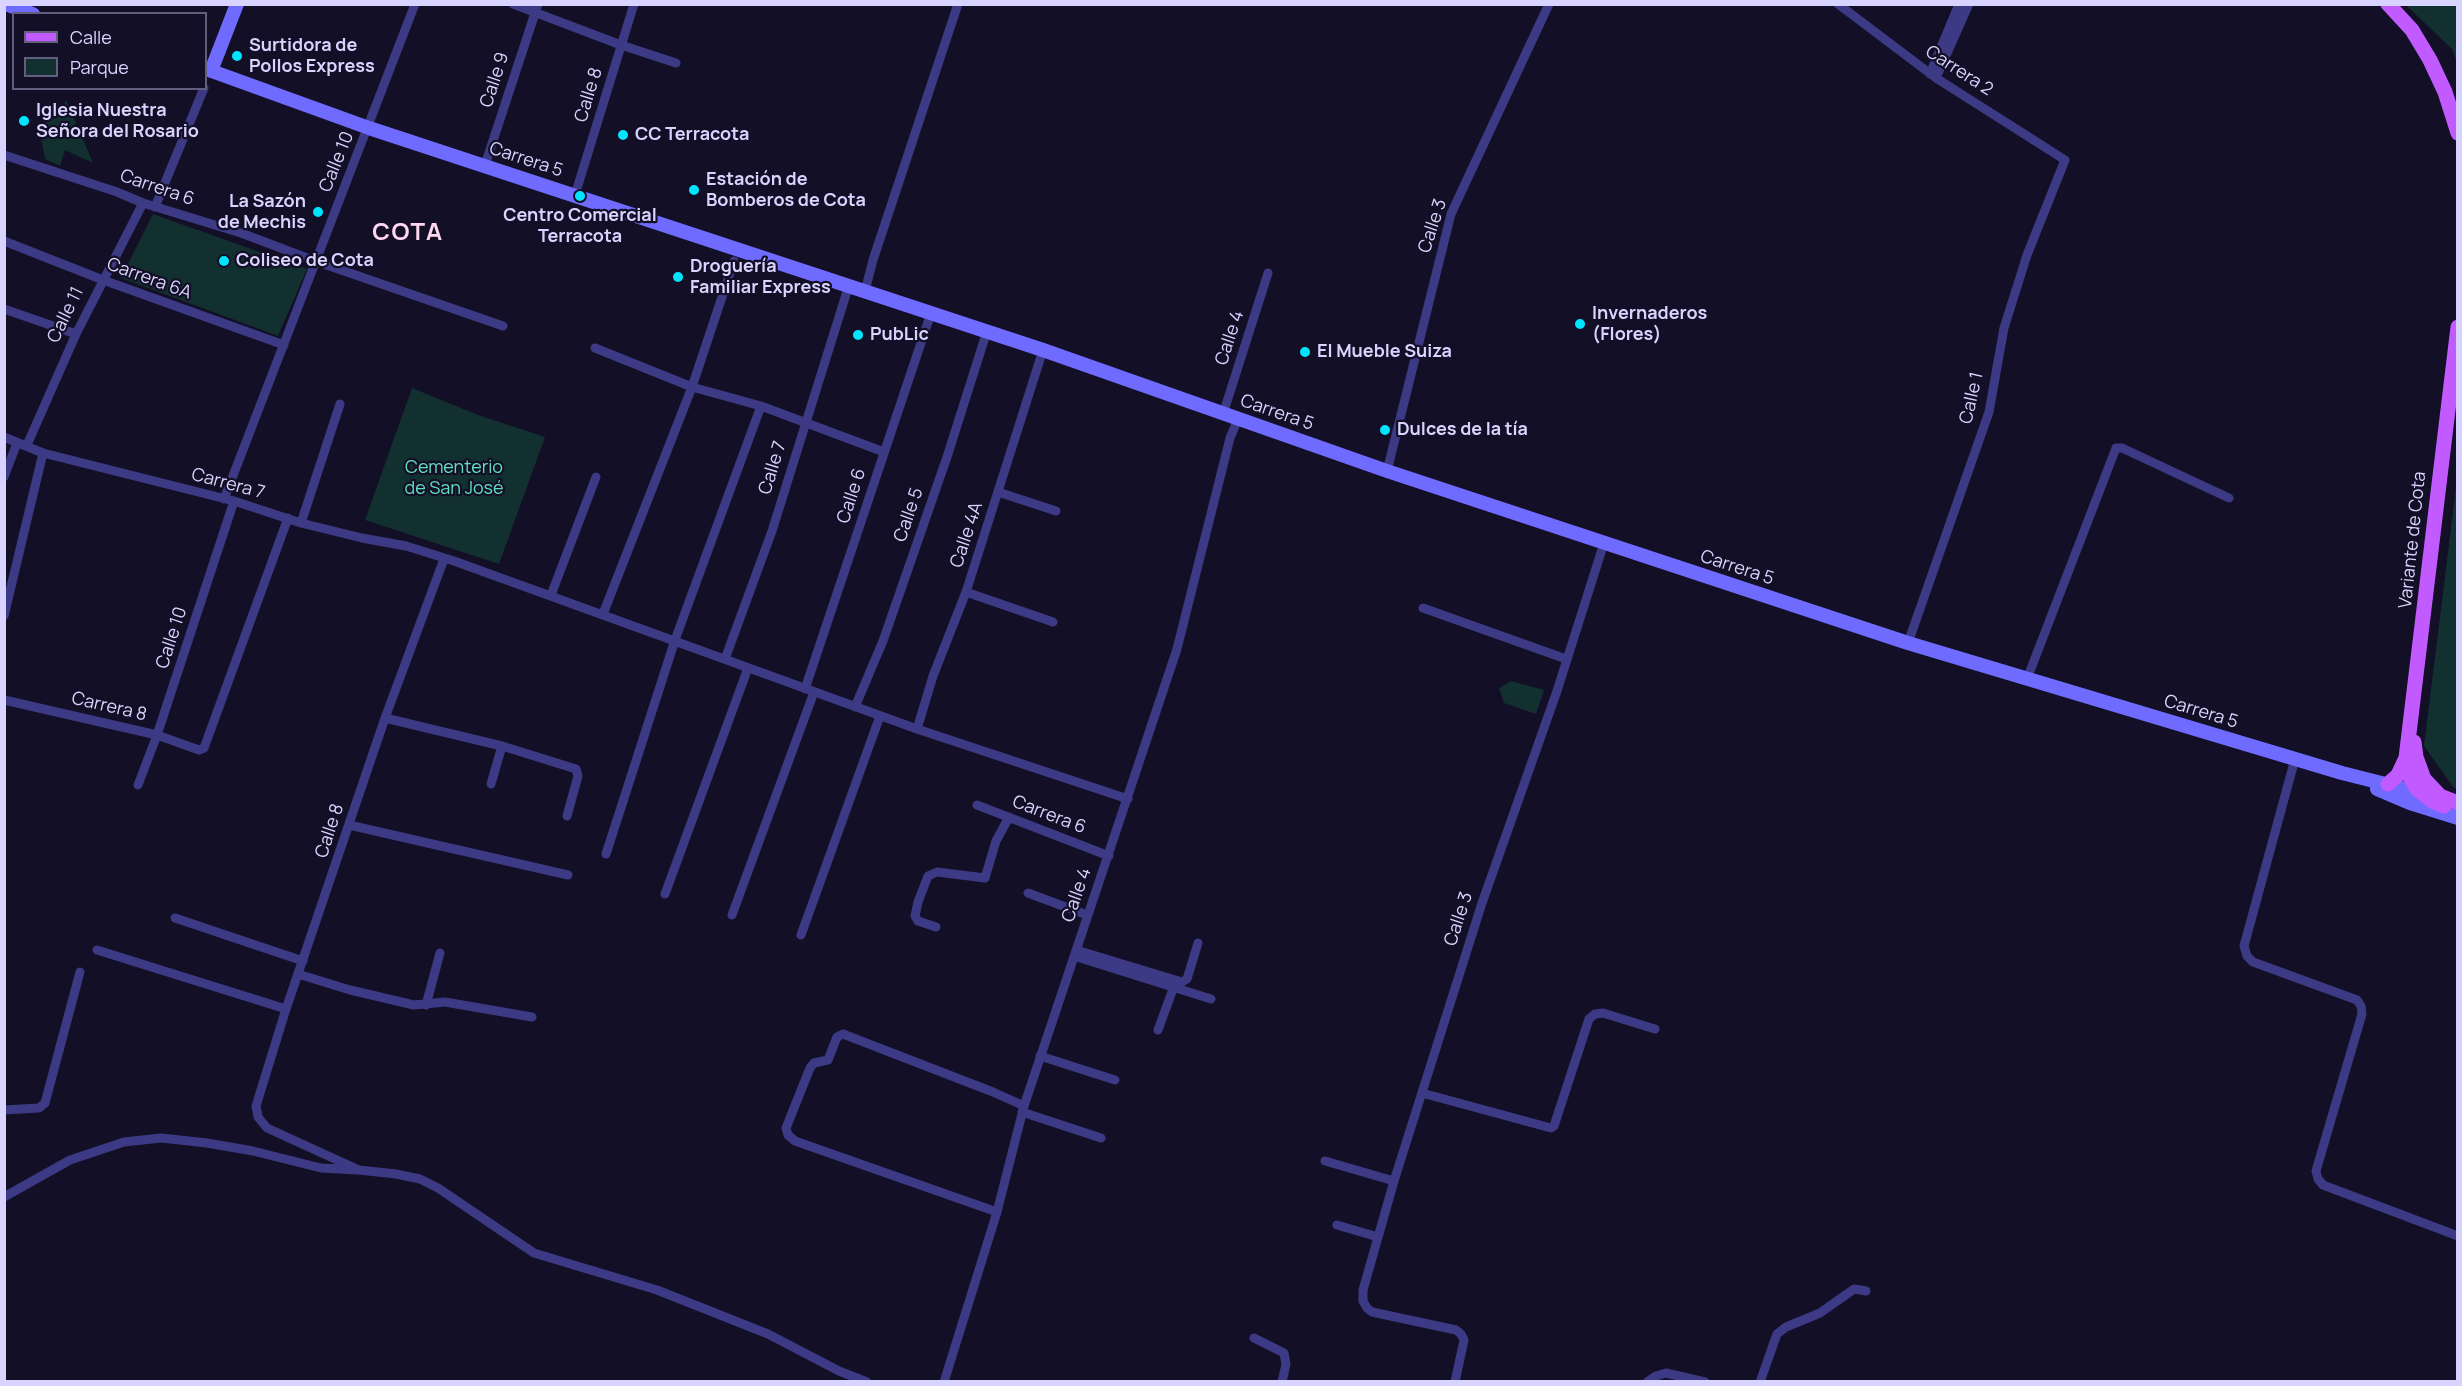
<!DOCTYPE html>
<html>
<head>
<meta charset="utf-8">
<style>
  body { margin:0 }
  #map { position:relative; width:2462px; height:1386px; overflow:hidden; background:#130f26; font-family:Manrope,sans-serif }
  canvas { display:block }
  .frame { position:absolute; inset:0; border:6px solid #d9d4ff; pointer-events:none }
  .legend { position:absolute; left:12px; top:12px; width:195px; height:78px; box-sizing:border-box; background:#130f26; border:2px solid #625e7d; margin:0; padding:8px 10px; list-style:none; font-size:18px; color:#d9d4ff }
  .legend li { display:flex; align-items:center; gap:12px; height:30px }
  .legend b { width:30px; border:2px solid #625e7d }
</style>
</head>
<body>
<div id="map">
<canvas width="2462" height="1386"></canvas>
<div class="frame"></div>
<ul class="legend">
<li><b style="height:8px;background:#c25bff"></b>Calle</li>
<li><b style="height:16px;background:#12302f"></b>Parque</li>
</ul>
</div>
<script>
const ctx = document.querySelector('canvas').getContext('2d');
ctx.lineJoin = 'round';
function paint(path, color) {
  ctx.fillStyle = color;
  ctx.fill(path, 'evenodd');
}
function shape(rows) {
  const path = new Path2D();
  for (const r of rows) {
    path.moveTo(r[0], r[1]);
    for (let i = 2; i < r.length; i += 2) path.lineTo(r[i], r[i + 1]);
  }
  return path;
}
function trace(path, color, width, dash) {
  ctx.strokeStyle = color;
  ctx.lineWidth = width;
  ctx.lineCap = dash ? 'butt' : 'round';
  ctx.setLineDash(dash || []);
  ctx.stroke(path);
}
function drawText(font, color, halo, rows, align = 'center') {
  ctx.font = font + ' Manrope,sans-serif';
  ctx.lineWidth = 4.5;
  ctx.setLineDash([]);
  ctx.textBaseline = 'middle';
  ctx.strokeStyle = halo;
  ctx.fillStyle = color;
  for (const [text, x, y, turn = 0] of rows) {
    ctx.save();
    ctx.translate(x, y);
    ctx.rotate((+turn || 0) * Math.PI / 180);
    ctx.textAlign = isNaN(turn) ? turn : align;
    if (halo) ctx.strokeText(text, 0, 0);
    ctx.fillText(text, 0, 0);
    ctx.restore();
  }
}
paint(shape([
  [2406,5,2457,5,2457,63,2452,49],
  [66,100,93,163,65,150,60,166,45,159,41,137,51,107,61,112],
  [153,214,307,269,278,336,121,278],
  [412,388,478,415,545,437,499,564,365,520],
  [2457,479,2458,789,2457,789,2454,788,2424,746],
  [1511,681,1544,690,1536,714,1504,703,1499,688]
]), '#12302f');
trace(shape([
  [513,4,621,45,676,63],
  [1838,4,1936,78,2065,160,2027,255,2004,328,1989,412,1908,643],
  [1930,74,1959,4],
  [1936,78,1969,4],
  [4,155,117,192,143,203,241,233,315,261,503,326],
  [485,165,538,4],
  [575,195,634,4],
  [155,207,204,88],
  [4,241,103,280,284,345],
  [865,291,873,260,958,4],
  [4,309,76,334],
  [595,348,692,387,761,406,884,452],
  [1223,414,1268,273],
  [4,437,43,453,234,501,301,523,362,538,406,546,454,561,917,729,1128,799],
  [27,445,76,334,143,203],
  [1387,471,1451,214,1549,4],
  [4,477,17,443],
  [998,492,1056,511],
  [224,499,415,4],
  [301,523,340,404],
  [444,559,385,718,286,1009,256,1106,258,1117,267,1128,359,1170,396,1174,420,1179,438,1188,534,1253,657,1290,768,1334,839,1371,867,1382],
  [966,592,1053,622],
  [551,595,596,477],
  [1423,608,1566,659],
  [603,614,692,387,734,261],
  [4,616,43,453],
  [725,659,772,531,849,285],
  [2027,679,2116,448,2122,448,2229,498],
  [805,689,931,313],
  [4,700,157,735,199,750,204,748,288,518],
  [855,707,883,641,947,457,987,331],
  [385,718,502,746,576,769,578,776,567,816],
  [917,729,933,676,966,592,1043,350],
  [2295,759,2244,946,2247,956,2253,962,2357,1000,2361,1006,2362,1014,2316,1171,2318,1179,2323,1185,2458,1236],
  [491,784,502,746],
  [138,785,157,735,234,501],
  [977,805,1109,856],
  [349,825,568,875],
  [606,854,675,640,761,406],
  [1028,893,1087,915],
  [665,894,748,668],
  [732,915,814,692],
  [175,918,303,961],
  [936,927,918,921,915,916,918,902,928,876,937,872,985,878,996,841,1009,817],
  [801,935,880,716],
  [97,950,286,1009],
  [1076,950,1182,982,1187,979,1198,943],
  [1074,956,1211,999],
  [298,974,350,990,414,1005,445,1002,532,1017],
  [426,1005,440,953],
  [1158,1030,1173,989],
  [1040,1056,1115,1080],
  [1422,1093,1551,1128,1554,1126,1589,1019,1595,1014,1603,1013,1655,1029],
  [4,1110,39,1108,45,1103,80,972],
  [1022,1112,1101,1138],
  [1325,1161,1394,1181],
  [4,1197,70,1160,124,1142,161,1138,207,1143,253,1151,321,1168,358,1170],
  [997,1212,795,1141,788,1135,786,1128,810,1068,814,1063,828,1060,837,1037,843,1034,993,1092,1024,1106],
  [1337,1225,1378,1237],
  [1254,1338,1284,1353,1286,1364,1282,1382],
  [944,1382,997,1212,1024,1106,1177,649,1230,438,1238,419],
  [1455,1382,1464,1340,1461,1334,1456,1330,1372,1312,1367,1308,1363,1301,1363,1290,1394,1181,1482,903,1557,691,1604,543],
  [1647,1382,1656,1376,1666,1373,1705,1382],
  [1760,1382,1777,1334,1786,1327,1820,1313,1854,1289,1866,1291]
]), '#3d3a85', 9);
trace(shape([
  [5,4,33,14],
  [206,69,369,128,1043,350,1387,471,1908,643,2342,773,2425,794],
  [211,71,237,4],
  [2377,789,2410,803,2458,818]
]), '#6f6bff', 14);
trace(shape([
  [2388,4,2412,30,2430,60,2445,92,2458,133],
  [2414,742,2416,757,2424,779,2440,796,2458,803],
  [2406,758,2410,777,2417,789,2432,801,2444,806],
  [2388,784,2398,775,2406,758,2458,327]
]), '#c25bff', 15);
for (const [x, y, r, color] of [
  [237,56,6,"#00e5ff"],
  [24,121,6,"#00e5ff"],
  [623,135,6,"#00e5ff"],
  [694,190,6,"#00e5ff"],
  [580,196,6,"#00e5ff"],
  [318,212,6,"#00e5ff"],
  [224,261,6,"#00e5ff"],
  [678,277,6,"#00e5ff"],
  [1580,324,6,"#00e5ff"],
  [858,335,6,"#00e5ff"],
  [1305,352,6,"#00e5ff"],
  [1385,430,6,"#00e5ff"]
]) {
  const dot = new Path2D();
  dot.arc(x, y, r, 0, 2 * Math.PI);
  ctx.fillStyle = color;
  ctx.fill(dot);
  trace(dot, '#130f26', 2);
}
drawText('bold 18px', '#d9d4ff', '#130f26', [
  ["Surtidora de",249,46],
  ["Pollos Express",249,67],
  ["Iglesia Nuestra",36,111],
  ["Señora del Rosario",36,132],
  ["CC Terracota",635,135],
  ["Estación de",706,180],
  ["Bomberos de Cota",706,201],
  ["La Sazón",306,202,"right"],
  ["de Mechis",306,223,"right"],
  ["Centro Comercial",580,216,"center"],
  ["Terracota",580,237,"center"],
  ["Coliseo de Cota",236,261],
  ["Droguería",690,267],
  ["Familiar Express",690,288],
  ["Invernaderos",1592,314],
  ["(Flores)",1592,335],
  ["PubLic",870,335],
  ["El Mueble Suiza",1317,352],
  ["Dulces de la tía",1397,430]
], 'left');
drawText('18px', '#d9d4ff', '#130f26', [
  ["Carrera 2",1959,71,33],
  ["Calle 9",495,80,-72],
  ["Calle 8",589,95,-73],
  ["Carrera 5",526,160,18],
  ["Calle 10",337,162,-68],
  ["Carrera 6",157,188,19],
  ["Calle 3",1433,226,-72],
  ["Carrera 6A",149,279,20],
  ["Calle 11",66,315,-64],
  ["Calle 4",1230,338,-72],
  ["Calle 1",1972,398,-77],
  ["Carrera 5",1277,413,19],
  ["Calle 7",773,468,-73],
  ["Carrera 7",228,484,15],
  ["Calle 6",852,496,-72],
  ["Calle 5",909,515,-71],
  ["Calle 4A",967,535,-72],
  ["Variante de Cota",2413,540,-84],
  ["Carrera 5",1737,568,18],
  ["Calle 10",172,638,-72],
  ["Carrera 8",109,707,13],
  ["Carrera 5",2201,712,17],
  ["Carrera 6",1049,815,21],
  ["Calle 8",330,831,-72],
  ["Calle 4",1077,895,-71],
  ["Calle 3",1459,919,-72]
]);
drawText('18px', '#5fe0c0', '#130f26', [
  ["Cementerio",454,468],
  ["de San José",454,489]
]);
ctx.letterSpacing = '1.5px';
drawText('bold 24px', '#ffd6f0', '#130f26', [
  ["COTA",408,233]
]);
ctx.letterSpacing = '0px';
</script>
</body>
</html>
